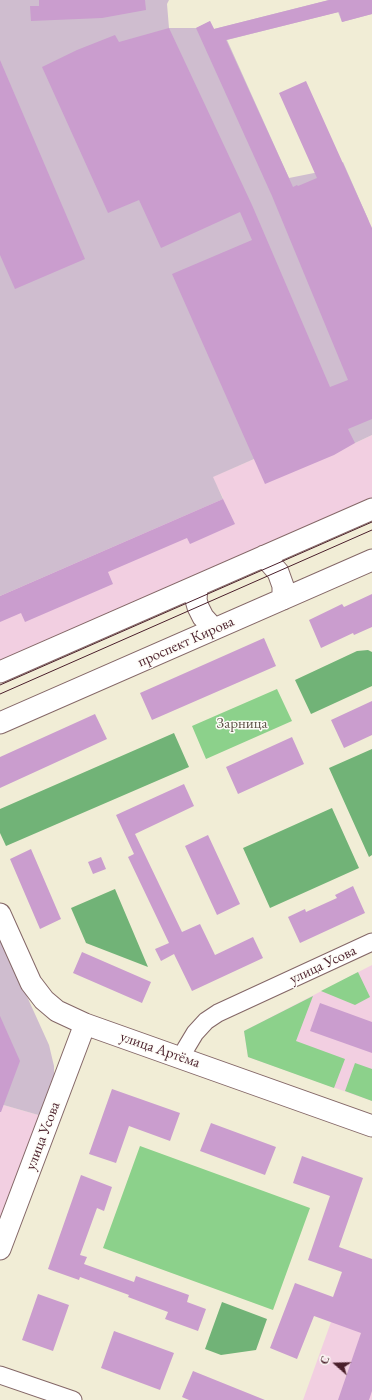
<!DOCTYPE html>
<html>
<head>
<meta charset="utf-8">
<style>
  body { margin:0 }
  #map { position:relative; width:372px; height:1400px; overflow:hidden; background:#f1edd6; font-family:"EB Garamond",serif }
  canvas { display:block }
  .north { position:absolute; left:316px; top:1344px; width:40px; height:40px; -webkit-text-stroke:3px #fdfcf7; paint-order:stroke; rotate:290deg; font-size:11px; font-weight:700; line-height:16px; text-align:center; color:#4a1f2b }
  .north::after { content:''; display:block; margin:auto; width:14px; height:18px; background:#4a1f2b; clip-path:polygon(50% 0,100% 100%,50% 72%,0 100%) }
</style>
</head>
<body>
<div id="map">
<canvas width="372" height="1400"></canvas>
<div class="north">С</div>
</div>
<script>
const ctx = document.querySelector('canvas').getContext('2d');
ctx.lineJoin = 'round';
function paint(path, color) {
  ctx.fillStyle = color;
  ctx.fill(path, 'evenodd');
}
function shape(rows) {
  const path = new Path2D();
  for (const r of rows) {
    path.moveTo(r[0], r[1]);
    for (let i = 2; i < r.length; i += 2) path.lineTo(r[i], r[i + 1]);
  }
  return path;
}
function trace(path, color, width, dash) {
  ctx.strokeStyle = color;
  ctx.lineWidth = width;
  ctx.lineCap = dash ? 'butt' : 'round';
  ctx.setLineDash(dash || []);
  ctx.stroke(path);
}
function drawText(font, color, halo, rows, align = 'center') {
  ctx.font = font + ' "EB Garamond",serif';
  ctx.lineWidth = 3;
  ctx.setLineDash([]);
  ctx.textBaseline = 'middle';
  ctx.strokeStyle = halo;
  ctx.fillStyle = color;
  for (const [text, x, y, turn = 0] of rows) {
    ctx.save();
    ctx.translate(x, y);
    ctx.rotate((+turn || 0) * Math.PI / 180);
    ctx.textAlign = isNaN(turn) ? turn : align;
    if (halo) ctx.strokeText(text, 0, 0);
    ctx.fillText(text, 0, 0);
    ctx.restore();
  }
}
paint(shape([
  [372,435,372,498,0,661,0,596,223,498,212,477,254,459,355,443],
  [372,965,372,1101,248,1057,244,1031],
  [0,1104,42,1116,0,1227],
  [372,1318,372,1400,303,1400,331,1322]
]), '#f2cfe1');
paint(shape([
  [0,0,169,0,167,4,169,28,196,28,210,21,214,29,329,0,372,0,372,14,342,22,338,12,227,40,289,178,324,171,343,162,368,219,372,235,372,435,355,443,254,459,213,477,223,499,0,596],
  [0,937,49,1045,54,1066,54,1082,42,1116,0,1104]
]), '#cfbdcf');
paint(shape([
  [277,689,292,721,206,759,192,726],
  [358,972,370,997,355,1005,321,991],
  [313,996,296,1041,345,1059,334,1088,248,1057,244,1031],
  [355,1063,372,1069,372,1101,345,1091],
  [140,1146,310,1208,273,1310,103,1248]
]), '#8cd18b');
paint(shape([
  [368,650,372,652,372,686,311,714,295,680,357,651],
  [174,733,189,767,6,846,0,833,0,809],
  [372,749,372,855,369,857,329,768],
  [332,808,359,868,270,908,243,848],
  [115,889,148,967,86,943,71,908],
  [222,1302,267,1319,256,1350,221,1355,205,1349]
]), '#71b377');
paint(shape([
  [39,0,145,0,146,10,102,18,31,21,30,6,39,6],
  [329,0,372,0,372,14,342,22,339,12,226,40,293,187,297,185,298,186,317,178,279,93,306,81,372,228,372,419,348,429,355,443,334,455,265,484,172,274,252,240,240,212,161,248,139,200,108,213,42,67,77,50,115,35,119,42,169,28,252,205,330,387,348,380,272,196,196,28,210,21,214,29],
  [0,60,85,259,15,289,0,255],
  [223,499,235,524,190,544,187,538,108,572,113,584,25,622,21,613,0,622,0,596],
  [372,594,372,627,354,635,353,633,321,648,309,620,342,604,344,607],
  [264,638,276,666,152,720,140,693],
  [372,701,372,735,344,748,331,720],
  [95,714,107,739,0,788,0,757],
  [292,737,304,764,238,794,226,767],
  [184,784,194,806,135,834,182,932,200,924,215,955,253,937,263,958,192,991,174,954,161,961,155,949,169,943,128,857,134,854,116,815],
  [208,835,240,904,217,915,185,846],
  [31,849,61,919,40,929,10,859],
  [101,857,106,869,93,874,88,862],
  [353,886,365,913,300,943,288,917,305,909,306,912,337,898,335,895],
  [82,952,151,982,142,1003,73,973],
  [320,1003,372,1022,372,1053,310,1031],
  [0,1016,20,1061,1,1112,0,1112],
  [112,1089,180,1113,170,1141,129,1126,116,1163,89,1154],
  [211,1123,276,1147,265,1175,200,1151],
  [302,1156,363,1178,339,1247,372,1259,372,1391,369,1400,338,1400,361,1333,314,1316,297,1359,270,1348,295,1283,333,1297,342,1272,308,1260,330,1196,293,1183],
  [81,1175,112,1187,104,1211,97,1208,80,1255,87,1257,84,1264,134,1282,136,1276,189,1295,187,1302,206,1309,198,1331,165,1319,168,1312,128,1297,129,1295,80,1277,79,1280,48,1269],
  [38,1294,69,1305,53,1351,22,1340],
  [114,1331,174,1353,160,1390,101,1368],
  [193,1371,265,1400,189,1400,182,1397]
]), '#ca9dce');
const minor = shape([
  [182,1058,186,1048,195,1033,206,1021,218,1013,372,942],
  [0,1375,73,1400]
]);
const major = shape([
  [264,556,278,572,283,586,283,599],
  [197,586,196,600,198,607,203,617,214,629],
  [0,672,372,509],
  [0,723,372,560],
  [0,914,31,983,44,1000,57,1011,85,1024,372,1126],
  [0,1249,85,1024]
]);
trace(minor, '#846767', 19);
trace(major, '#846767', 23);
trace(minor, '#fff', 17);
trace(major, '#fff', 21);
trace(shape([
  [0,685,372,522],
  [0,694,372,530]
]), '#4a1f2b', 1);
drawText('15px', '#4a1f2b', '#fdfcf7', [
  ["проспект Кирова",186,642,-24],
  ["улица Усова",323,965,-25],
  ["улица Артёма",160,1050,19],
  ["улица Усова",43,1136,-69]
]);
drawText('15px', '#5e5448', '#fdfcf7', [
  ["Зарница",242,724]
]);
</script>
</body>
</html>
